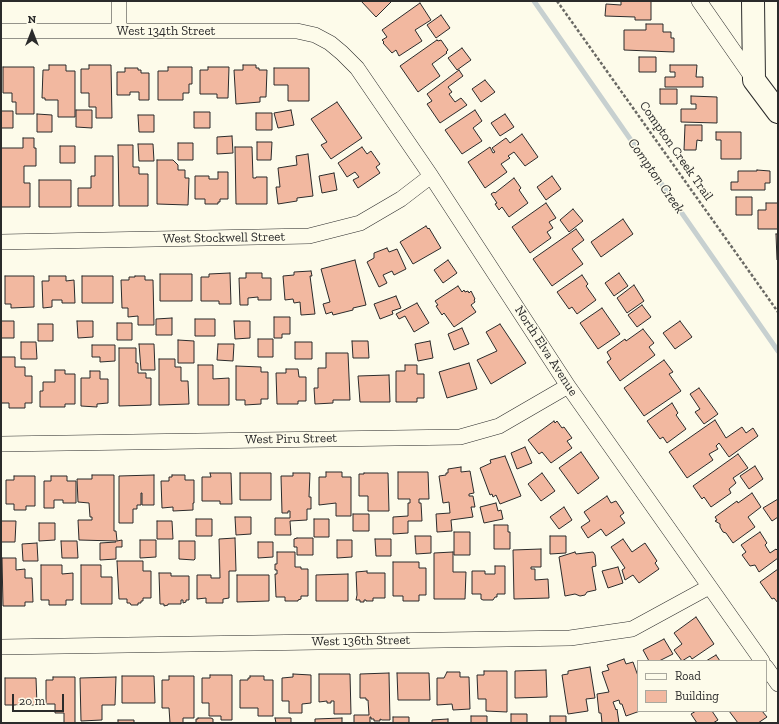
<!DOCTYPE html>
<html>
<head>
<meta charset="utf-8">
<style>
  body { margin:0 }
  #map { position:relative; width:779px; height:724px; overflow:hidden; background:#fdfbea; font-family:"Zilla Slab",serif }
  canvas { display:block }
  .frame { position:absolute; inset:0; border:2px solid #2b2b2b; pointer-events:none }
  .legend { position:absolute; left:637px; top:660px; width:130px; height:52px; box-sizing:border-box; background:#fdfbea; border:1px solid #a9a89e; margin:0; padding:5px 7px; list-style:none; font-size:12px; color:#2b2b2b }
  .legend li { display:flex; align-items:center; gap:8px; height:20px }
  .legend b { width:20px; border:1px solid #a9a89e }
  .north { position:absolute; left:12px; top:12px; width:40px; height:40px; -webkit-text-stroke:3px #fdfbea; paint-order:stroke; rotate:0deg; font-size:11px; font-weight:700; line-height:16px; text-align:center; color:#2b2b2b }
  .north::after { content:''; display:block; margin:auto; width:14px; height:18px; background:#2b2b2b; clip-path:polygon(50% 0,100% 100%,50% 72%,0 100%) }
  .scale { position:absolute; left:12px; top:694px; width:52px; height:18px; box-sizing:border-box; border:2px solid #2b2b2b; border-top:0; padding-left:5px; font-size:12px; line-height:14px; white-space:nowrap; color:#2b2b2b; -webkit-text-stroke:3px #fdfbea; paint-order:stroke }
</style>
</head>
<body>
<div id="map">
<canvas width="779" height="724"></canvas>
<div class="frame"></div>
<ul class="legend">
<li><b style="height:5px;background:#fdfbea"></b>Road</li>
<li><b style="height:11px;background:#f2b8a0"></b>Building</li>
</ul>
<div class="north">N</div>
<div class="scale">20 m</div>
</div>
<script>
const ctx = document.querySelector('canvas').getContext('2d');
ctx.lineJoin = 'round';
function shape(rows) {
  const path = new Path2D();
  for (const r of rows) {
    path.moveTo(r[0], r[1]);
    for (let i = 2; i < r.length; i += 2) path.lineTo(r[i], r[i + 1]);
  }
  return path;
}
function trace(path, color, width, dash) {
  ctx.strokeStyle = color;
  ctx.lineWidth = width;
  ctx.lineCap = dash ? 'butt' : 'round';
  ctx.setLineDash(dash || []);
  ctx.stroke(path);
}
function paint(path, color) {
  ctx.fillStyle = color;
  ctx.fill(path, 'evenodd');
}
function drawText(font, color, halo, rows, align = 'center') {
  ctx.font = font + ' "Zilla Slab",serif';
  ctx.lineWidth = 3;
  ctx.setLineDash([]);
  ctx.textBaseline = 'middle';
  ctx.strokeStyle = halo;
  ctx.fillStyle = color;
  for (const [text, x, y, turn = 0] of rows) {
    ctx.save();
    ctx.translate(x, y);
    ctx.rotate((+turn || 0) * Math.PI / 180);
    ctx.textAlign = isNaN(turn) ? turn : align;
    if (halo) ctx.strokeText(text, 0, 0);
    ctx.fillText(text, 0, 0);
    ctx.restore();
  }
}
trace(shape([
  [534,1,778,351]
]), '#c7d0d0', 5);
const building = shape([
  [361,1,392,1,376,17,361,1],
  [621,1,651,1,651,20,635,20,635,17,605,16,606,4,621,5,621,1],
  [420,3,431,20,415,30,422,41,399,56,396,50,392,53,383,43,384,42,382,40,387,37,382,30,420,3],
  [441,15,450,28,436,38,427,25,441,15],
  [646,24,663,24,663,32,671,32,671,38,674,38,674,52,624,50,624,30,646,30,646,24],
  [437,40,438,41,441,40,448,50,446,52,447,53,432,64,440,76,418,92,400,66,437,40],
  [462,48,471,60,457,70,448,58,462,48],
  [639,57,656,57,656,72,639,72,639,57],
  [49,65,66,65,66,71,75,71,75,117,58,117,58,100,45,100,45,98,42,98,43,70,49,70,49,65],
  [89,65,111,65,112,118,96,118,96,107,89,107,89,93,81,93,81,69,89,69,89,65],
  [243,65,256,65,256,68,259,68,259,70,267,70,266,97,260,97,260,102,236,104,234,70,243,70,243,65],
  [670,65,697,65,696,77,703,77,703,87,665,87,665,77,675,77,675,72,670,72,670,65],
  [3,67,34,67,34,114,16,114,16,102,12,102,12,93,3,93,3,67],
  [168,67,192,67,192,84,189,84,189,93,183,93,183,100,158,100,158,71,168,71,168,67],
  [208,67,229,67,228,98,217,98,217,94,200,94,200,70,208,70,208,67],
  [125,68,138,68,138,70,141,70,141,73,149,73,149,100,139,100,139,92,130,92,130,95,117,95,117,72,125,72,125,68],
  [274,68,309,68,309,101,288,101,288,85,274,85,274,68],
  [459,70,463,76,448,87,452,92,449,94,455,102,461,98,467,105,440,123,427,104,432,101,427,94,459,70],
  [485,80,495,92,481,102,472,89,485,80],
  [660,89,677,89,677,104,660,104,660,89],
  [691,96,717,97,717,123,681,122,681,109,696,109,696,104,691,104,691,96],
  [337,102,362,138,331,159,321,145,327,142,311,119,337,102],
  [76,110,92,110,92,128,76,127,76,110],
  [291,110,294,125,278,128,274,113,291,110],
  [475,110,482,121,473,128,482,141,462,154,445,130,475,110],
  [1,111,13,111,13,128,1,128,1,111],
  [194,112,210,112,210,128,194,128,194,112],
  [256,113,272,113,272,130,256,130,256,113],
  [37,114,52,115,52,132,37,132,37,114],
  [505,114,514,127,500,136,491,123,505,114],
  [138,115,154,115,154,132,139,132,138,115],
  [685,125,702,125,702,141,697,140,696,150,684,150,685,125],
  [716,132,741,132,741,159,721,159,721,140,716,140,716,132],
  [522,134,538,157,525,166,514,152,508,156,510,158,501,164,507,172,485,188,468,162,490,147,493,153,495,152,492,148,506,138,510,143,522,134],
  [232,136,233,153,217,154,217,137,232,136],
  [23,138,34,138,34,148,36,148,36,166,24,166,24,183,30,183,30,207,1,207,1,148,23,148,23,138],
  [257,142,272,142,271,160,257,160,257,142],
  [178,143,193,143,193,160,178,160,178,143],
  [138,144,153,144,154,161,139,161,138,144],
  [118,145,133,145,133,167,139,167,139,174,148,174,148,206,119,206,118,145],
  [60,146,75,146,75,163,60,163,60,146],
  [235,147,252,147,253,178,256,178,256,177,267,177,267,204,236,204,235,147],
  [362,147,367,154,371,151,380,164,376,167,380,173,358,188,353,180,359,177,355,172,347,177,338,163,362,147],
  [308,154,313,196,297,198,297,201,278,204,276,187,280,187,278,168,297,165,296,156,308,154],
  [95,156,113,156,113,206,78,206,78,188,91,188,91,176,95,176,95,156],
  [157,160,173,160,178,165,178,170,185,170,185,178,189,178,188,205,157,204,157,160],
  [757,170,770,171,770,183,765,183,765,190,731,190,731,182,738,182,738,171,757,171,757,170],
  [218,172,228,172,228,199,220,199,220,202,218,202,218,204,205,204,205,199,195,199,195,176,209,176,209,179,218,179,218,172],
  [334,173,337,190,322,193,319,176,334,173],
  [552,176,561,189,546,200,537,187,552,176],
  [514,178,521,188,519,190,528,203,509,217,502,207,499,210,495,204,497,203,491,194,494,192,495,193,514,178],
  [39,180,71,180,71,207,39,207,39,180],
  [736,197,752,197,752,215,736,215,736,197],
  [546,203,556,218,549,222,553,228,547,232,551,238,530,253,512,227,546,203],
  [766,203,778,203,778,229,758,229,758,210,766,210,766,203],
  [573,209,583,221,569,232,560,220,573,209],
  [623,219,633,234,601,257,591,242,623,219],
  [426,226,428,229,429,228,441,248,413,264,400,242,426,226],
  [576,229,584,240,572,249,583,264,552,286,533,259,576,229],
  [776,234,778,234,778,260,777,260,776,234],
  [387,248,389,252,397,249,406,269,394,275,392,271,383,275,387,283,379,287,367,262,374,258,374,253,387,248],
  [355,260,366,305,353,308,353,310,333,315,332,312,326,314,323,304,330,302,321,269,355,260],
  [448,260,457,273,443,283,434,270,448,260],
  [311,271,312,276,310,276,315,314,301,315,300,302,294,303,293,299,285,300,283,276,294,275,294,272,311,271],
  [230,273,231,304,219,304,219,301,201,301,201,277,209,277,209,274,230,273],
  [246,273,262,273,262,278,271,278,271,300,258,300,258,297,248,298,248,305,240,305,239,278,246,278,246,273],
  [619,273,628,286,614,296,605,283,619,273],
  [160,274,192,274,192,301,160,301,160,274],
  [582,275,588,284,586,286,596,300,577,314,572,307,569,309,557,292,582,275],
  [5,276,34,276,34,307,11,308,11,304,5,304,5,276],
  [49,276,66,276,66,281,74,280,75,303,62,303,62,300,52,300,52,307,43,308,42,281,49,281,49,276],
  [82,276,113,276,113,303,82,303,82,276],
  [135,276,145,276,145,280,153,280,154,325,138,325,138,316,128,317,128,308,122,308,121,280,129,280,129,277,135,277,135,276],
  [634,285,644,301,627,313,617,298,634,285],
  [458,286,462,292,464,290,465,292,468,291,469,293,471,291,475,299,474,300,475,302,471,305,476,312,454,327,444,313,442,315,436,306,438,305,435,301,458,286],
  [396,296,401,308,392,311,393,314,380,319,374,304,396,296],
  [417,303,429,323,414,332,405,316,399,319,396,314,417,303],
  [642,305,651,317,637,327,628,315,642,305],
  [602,308,620,334,598,349,580,323,602,308],
  [274,317,290,317,290,334,282,334,282,338,274,338,274,317],
  [172,318,172,335,156,335,156,319,172,318],
  [195,319,215,319,215,336,195,336,195,319],
  [1,321,14,321,14,338,1,338,1,321],
  [77,321,93,321,93,337,78,338,77,321],
  [234,321,250,321,250,338,235,339,234,321],
  [680,321,692,337,675,349,663,333,680,321],
  [117,323,132,323,132,340,117,340,117,323],
  [38,324,53,324,53,341,38,341,38,324],
  [500,324,526,363,491,384,477,360,497,351,486,332,500,324],
  [462,328,469,344,454,350,448,334,462,328],
  [643,329,654,343,649,347,655,355,620,381,607,362,611,359,607,352,625,339,626,341,643,329],
  [258,339,273,339,273,357,258,357,258,339],
  [178,340,194,341,194,363,178,363,178,340],
  [352,341,368,341,369,358,353,358,352,341],
  [430,341,433,358,418,361,415,344,430,341],
  [21,342,36,342,37,359,21,359,21,342],
  [295,342,312,342,312,359,295,359,295,342],
  [139,344,154,344,155,370,141,370,139,344],
  [218,344,234,344,233,361,217,360,218,344],
  [92,345,115,345,115,361,100,362,100,357,92,357,92,345],
  [119,348,136,348,136,363,138,363,138,373,146,373,146,378,151,378,151,405,119,406,119,348],
  [326,353,348,353,350,400,333,400,333,403,315,404,314,388,318,388,318,368,326,368,326,353],
  [1,357,15,357,15,367,25,367,25,376,32,376,32,403,25,403,25,408,9,408,9,403,1,403,1,357],
  [159,359,175,359,175,367,181,367,181,381,188,381,189,404,159,405,159,359],
  [664,360,673,372,669,374,681,391,644,416,624,388,664,360],
  [469,363,477,389,447,398,439,372,469,363],
  [198,365,213,365,213,379,229,378,229,405,198,405,198,365],
  [405,365,417,365,417,374,424,374,424,398,417,398,417,402,396,402,396,371,405,371,405,365],
  [236,366,261,367,261,372,268,372,268,399,261,399,261,404,245,405,245,400,236,400,236,366],
  [286,369,298,369,299,377,306,377,306,401,298,401,298,404,277,404,276,373,286,373,286,369],
  [55,370,65,370,65,374,75,374,75,404,65,404,65,407,40,407,40,391,43,391,43,382,55,382,55,370],
  [90,371,100,371,100,379,108,379,108,403,97,404,97,407,81,406,81,378,90,378,90,371],
  [389,375,390,402,360,402,358,376,389,375],
  [699,388,718,414,704,424,695,412,700,409,690,394,699,388],
  [672,403,678,413,676,415,686,429,667,443,663,437,660,439,647,421,672,403],
  [715,420,726,438,742,427,746,433,753,428,758,436,729,457,719,443,716,446,718,449,709,454,713,460,687,478,669,452,715,420],
  [554,421,555,423,557,421,562,428,564,427,572,438,567,441,572,448,551,463,542,452,539,454,528,440,554,421],
  [525,447,532,463,517,469,511,453,525,447],
  [581,452,599,478,578,494,559,468,581,452],
  [738,454,748,468,733,478,736,483,729,489,731,493,711,507,704,497,702,499,693,486,738,454],
  [505,456,521,496,500,504,496,495,493,497,492,494,490,495,480,468,491,463,490,460,505,456],
  [755,466,763,479,749,489,740,476,755,466],
  [461,467,461,472,470,471,474,493,469,494,469,496,473,496,475,507,471,507,473,517,451,520,452,531,437,532,436,514,450,513,449,502,443,503,439,476,446,475,446,473,448,473,448,469,461,467],
  [326,472,342,472,342,477,351,477,351,516,336,516,336,503,319,505,319,477,326,477,326,472],
  [398,472,428,472,429,499,419,499,419,503,421,503,422,521,408,521,408,533,393,534,393,517,408,516,408,503,410,503,410,499,398,499,398,472],
  [210,473,231,473,232,504,220,504,220,501,202,501,202,477,211,477,210,473],
  [240,473,271,473,271,500,240,500,240,473],
  [293,473,310,473,309,497,311,497,311,509,307,509,307,520,290,521,291,535,275,535,275,518,290,518,290,511,288,511,288,513,282,513,281,476,293,476,293,473],
  [364,473,388,473,389,511,368,511,368,496,359,496,359,474,364,474,364,473],
  [542,473,555,491,541,501,528,484,542,473],
  [92,475,114,475,114,531,116,531,117,541,122,540,122,547,116,547,116,559,100,560,100,543,116,542,116,541,79,540,78,520,92,520,92,517,90,517,89,503,78,502,77,479,92,479,92,475],
  [154,475,154,505,142,505,142,493,141,493,141,505,137,505,137,509,133,509,133,523,119,523,119,476,154,475],
  [172,475,185,475,185,480,194,480,194,503,193,503,193,510,173,511,173,507,162,508,161,481,169,481,169,477,172,477,172,475],
  [14,476,35,476,35,506,26,506,26,510,14,510,14,504,6,504,6,480,14,480,14,476],
  [51,476,67,476,67,481,76,481,76,503,63,503,63,500,54,500,54,508,44,508,44,481,51,481,51,476],
  [752,493,761,507,748,517,755,527,733,543,726,533,723,532,720,527,720,524,715,521,717,520,715,517,737,501,738,503,752,493],
  [607,496,611,503,616,501,624,513,620,516,625,523,606,536,601,529,588,538,581,527,590,521,584,512,607,496],
  [778,499,778,517,772,521,763,508,778,499],
  [496,503,498,511,501,510,503,519,484,523,480,507,496,503],
  [564,507,572,520,559,529,550,517,564,507],
  [353,514,369,514,369,531,353,531,353,514],
  [235,517,251,517,251,534,236,535,235,517],
  [196,519,212,519,212,536,196,536,196,519],
  [314,519,329,519,329,537,314,537,314,519],
  [1,521,16,521,15,542,1,542,1,521],
  [157,521,172,521,173,539,157,539,157,521],
  [39,523,55,523,55,540,39,541,39,523],
  [494,525,508,525,508,532,510,532,510,549,494,549,494,525],
  [454,532,470,532,470,555,454,555,454,532],
  [760,532,767,543,765,545,770,553,776,549,778,551,778,558,759,572,755,565,750,566,742,555,746,552,741,545,760,532],
  [415,536,431,536,431,553,416,554,415,536],
  [550,536,566,536,566,553,550,554,550,536],
  [235,538,236,571,229,571,229,598,223,599,223,603,206,603,206,598,197,599,197,575,211,575,211,578,220,578,219,539,235,538],
  [297,538,313,538,313,555,297,555,297,547,294,547,294,539,297,538],
  [375,539,391,539,391,556,376,556,375,539],
  [623,539,632,552,645,543,657,561,655,563,659,569,639,583,633,575,625,580,622,570,625,568,611,547,623,539],
  [140,540,156,540,156,557,140,558,140,540],
  [337,540,352,540,352,557,337,558,337,540],
  [61,541,77,541,78,558,62,558,61,541],
  [179,541,195,541,195,559,194,560,179,559,179,541],
  [258,542,273,542,273,557,258,558,258,542],
  [37,543,38,561,23,561,22,544,37,543],
  [541,549,541,567,531,567,531,569,535,569,535,580,548,579,549,598,514,599,513,550,541,549],
  [277,552,295,552,295,567,301,567,301,569,308,569,308,596,301,596,301,599,298,600,298,601,285,601,285,597,276,597,275,574,277,574,277,570,275,570,275,564,277,564,277,552],
  [453,552,453,572,466,572,465,599,434,599,434,553,453,552],
  [575,552,576,554,593,552,595,555,596,566,592,567,596,590,587,592,585,595,580,596,575,594,565,596,559,557,575,552],
  [2,558,16,558,16,570,25,569,25,578,32,578,33,602,25,602,25,606,3,606,2,558],
  [117,561,143,561,143,571,151,571,151,598,143,598,143,601,141,601,141,603,138,603,138,605,131,605,130,603,127,603,127,599,119,599,117,561],
  [393,562,419,562,419,568,426,568,426,595,419,595,419,601,403,601,403,596,393,596,393,562],
  [41,565,62,565,62,574,73,573,73,600,66,600,66,605,49,605,49,600,41,600,41,565],
  [81,565,101,565,101,577,112,577,112,604,81,604,81,565],
  [495,566,505,566,505,594,497,594,497,597,495,597,493,600,483,600,481,599,481,594,472,594,472,571,485,571,485,574,495,574,495,566],
  [618,567,623,583,608,588,602,571,618,567],
  [778,569,778,603,774,598,772,599,760,582,778,569],
  [367,571,367,573,385,573,385,598,373,598,373,601,366,601,366,600,364,600,364,602,360,602,360,600,356,600,357,595,356,572,367,571],
  [159,573,171,573,171,576,189,576,189,600,186,600,186,602,183,603,183,600,181,600,181,604,168,604,168,605,164,606,164,604,160,604,159,573],
  [348,574,348,601,316,601,316,575,348,574],
  [237,575,269,575,269,601,237,602,237,575],
  [696,617,714,644,692,659,690,656,682,661,674,650,682,644,674,633,696,617],
  [664,639,673,654,659,661,649,661,643,650,664,639],
  [716,655,720,661,706,661,716,655],
  [624,659,626,664,633,662,638,676,638,711,640,711,626,716,622,704,620,704,619,700,613,702,616,710,617,709,619,723,602,723,601,713,599,713,597,694,609,692,602,672,609,670,607,665,624,659],
  [590,667,595,698,586,699,588,711,568,714,562,675,568,674,568,671,590,667],
  [546,670,547,697,515,698,515,671,546,670],
  [484,671,507,671,507,712,486,711,486,699,478,699,477,675,484,675,484,671],
  [447,672,460,672,460,677,469,677,470,709,453,710,452,704,437,705,437,678,444,678,447,672],
  [389,673,390,720,382,720,380,719,380,721,374,721,374,719,371,719,371,717,370,717,370,723,354,723,354,715,369,715,368,700,366,700,366,698,360,698,360,674,389,673],
  [397,673,429,673,430,700,398,700,397,673],
  [293,674,311,675,311,703,302,704,302,713,289,713,289,701,282,701,282,678,293,677,293,674],
  [319,674,350,674,351,714,334,714,334,701,331,701,331,703,327,703,327,701,319,702,319,674],
  [210,675,232,675,232,720,221,720,221,716,209,716,209,703,202,703,202,678,210,678,210,675],
  [122,676,154,676,155,703,122,703,122,676],
  [169,676,194,676,194,718,183,718,183,723,168,723,170,723,169,708,162,708,162,680,169,680,169,676],
  [250,676,264,676,264,680,273,680,273,716,258,716,258,708,240,708,240,680,248,680,248,678,250,678,250,676],
  [53,677,75,677,75,723,64,723,64,713,55,713,55,704,46,704,46,680,53,680,53,677],
  [116,677,115,705,102,705,102,720,81,721,80,678,116,677],
  [5,678,36,678,37,705,5,705,5,678],
  [696,711,712,711,718,720,713,723,697,723,691,714,696,711],
  [729,711,762,711,767,717,758,723,738,723,729,711],
  [511,714,527,714,527,723,511,723,511,714],
  [471,716,487,716,487,723,471,723,471,716],
  [550,716,566,716,566,723,550,723,550,716],
  [393,717,409,717,409,723,393,723,393,717],
  [198,718,211,718,213,719,213,723,196,723,196,719,198,719,198,718],
  [275,718,291,718,291,723,276,723,275,718],
  [342,718,342,723,315,723,315,719,342,718],
  [448,719,448,723,432,723,432,720,448,719],
  [118,720,134,720,134,723,118,723,118,720]
]);
paint(building, '#f2b8a0');
trace(building, '#2b2b2b', 1);
const street = shape([
  [119,1,119,31],
  [699,1,754,80],
  [1,31,297,31,315,35,330,43,342,53,357,68,431,176,568,386,762,661],
  [1,242,309,236,360,223,401,199,431,176],
  [1,444,460,437,499,426,568,386],
  [1,647,570,638,632,629,709,587],
  [766,667,778,684]
]);
const secondary = shape([
  [753,1,754,80,778,112]
]);
trace(street, '#2b2b2b', 16);
trace(secondary, '#2b2b2b', 24);
trace(shape([
  [557,1,778,312]
]), '#6a6964', 2.5, [3, 2]);
trace(street, '#fdfbea', 15);
trace(secondary, '#fdfbea', 22);
drawText('13px', '#2b2b2b', '#fdfbea', [
  ["West 134th Street",166,31],
  ["Compton Creek Trail",676,151,55],
  ["West Stockwell Street",224,238,-1],
  ["North Elva Avenue",546,351,57],
  ["West Piru Street",291,439,-1],
  ["West 136th Street",361,641,-1]
]);
drawText('italic 14px', '#2b2b2b', '#fdfbea', [
  ["Compton Creek",656,176,55]
]);
</script>
</body>
</html>
